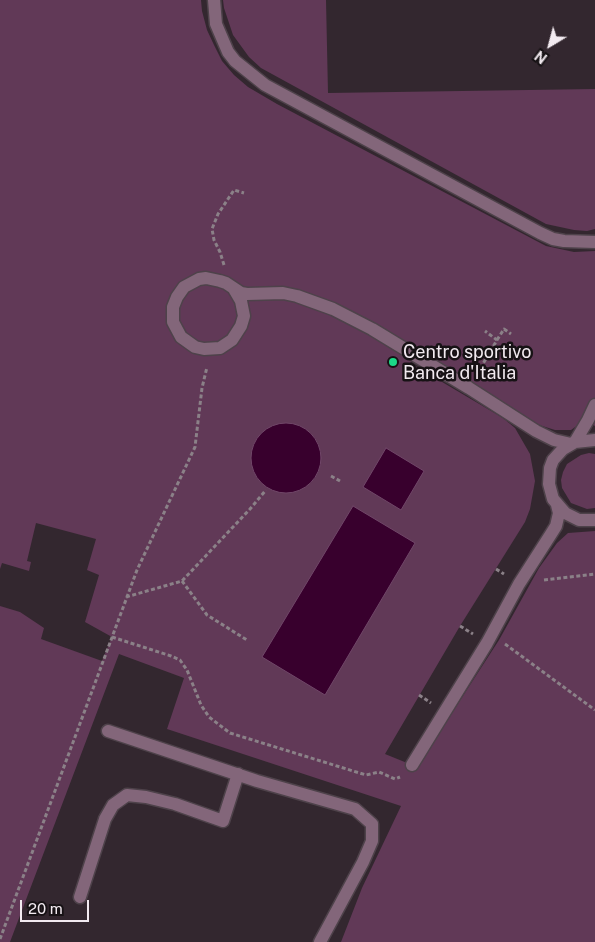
<!DOCTYPE html>
<html>
<head>
<meta charset="utf-8">
<style>
  body { margin:0 }
  #map { position:relative; width:595px; height:942px; overflow:hidden; background:#33272f; font-family:"Public Sans",sans-serif }
  canvas { display:block }
  .north { position:absolute; left:525px; top:20px; width:50px; height:50px; -webkit-text-stroke:4px #171215; paint-order:stroke; rotate:217deg; font-size:14px; font-weight:700; line-height:20px; text-align:center; color:#f2eaf0 }
  .north::after { content:''; display:block; margin:auto; width:18px; height:22px; background:#f2eaf0; clip-path:polygon(50% 0,100% 100%,50% 72%,0 100%) }
  .scale { position:absolute; left:20px; top:900px; width:69px; height:22px; box-sizing:border-box; border:2px solid #f2eaf0; border-top:0; padding-left:6px; font-size:15px; line-height:18px; white-space:nowrap; color:#f2eaf0; -webkit-text-stroke:4px #171215; paint-order:stroke }
</style>
</head>
<body>
<div id="map">
<canvas width="595" height="942"></canvas>
<div class="north">N</div>
<div class="scale">20 m</div>
</div>
<script>
const ctx = document.querySelector('canvas').getContext('2d');
ctx.lineJoin = 'round';
function paint(path, color) {
  ctx.fillStyle = color;
  ctx.fill(path, 'evenodd');
}
function shape(rows) {
  const path = new Path2D();
  for (const r of rows) {
    if (r.length === 3) {
      path.moveTo(r[0] + r[2], r[1]);
      path.arc(r[0], r[1], r[2], 0, 2 * Math.PI);
      continue;
    }
    path.moveTo(r[0], r[1]);
    for (let i = 2; i < r.length; i += 2) path.lineTo(r[i], r[i + 1]);
  }
  return path;
}
function trace(path, color, width, dash) {
  ctx.strokeStyle = color;
  ctx.lineWidth = width;
  ctx.lineCap = dash ? 'butt' : 'round';
  ctx.setLineDash(dash || []);
  ctx.stroke(path);
}
function drawText(font, color, halo, rows, align = 'center') {
  ctx.font = font + ' "Public Sans",sans-serif';
  ctx.lineWidth = 5;
  ctx.setLineDash([]);
  ctx.textBaseline = 'middle';
  ctx.strokeStyle = halo;
  ctx.fillStyle = color;
  for (const [text, x, y, turn = 0] of rows) {
    ctx.save();
    ctx.translate(x, y);
    ctx.rotate((+turn || 0) * Math.PI / 180);
    ctx.textAlign = isNaN(turn) ? turn : align;
    if (halo) ctx.strokeText(text, 0, 0);
    ctx.fillText(text, 0, 0);
    ctx.restore();
  }
}
paint(shape([
  [0,0,201,0,202,11,207,30,214,45,222,61,234,75,248,87,277,104,546,246,574,252,595,251,595,426,585,420,571,430,555,430,539,425,418,352,410,363,503,418,515,428,530,454,535,481,530,509,525,522,460,626,385,754,417,767,499,640,539,568,557,543,568,533,595,531,595,942,341,942,362,888,401,806,167,729,184,678,119,654,10,942,0,942,0,606,20,612,44,628,41,639,102,661,112,637,85,622,99,575,87,570,96,539,36,523,27,561,31,562,29,571,2,563,0,569],
  [223,0,326,0,328,93,595,89,595,229,587,231,574,230,546,224,261,68,249,57,233,35,224,8],
  [589,453,595,454,595,508,587,509,571,503,562,488,561,480,563,472,567,464,581,455]
]), '#613957');
const water = shape([
  [286,458,35],
  [386,448,424,471,401,510,363,487,386,448],
  [353,506,415,543,325,695,262,657,353,506]
]);
paint(water, '#38002d');
trace(water, '#704668', 1);
const minor = shape([
  [214,0,216,24,228,52,235,61,265,85,540,233,553,239,564,241,595,242],
  [234,289,241,301,244,316,241,326,232,340,220,348,204,349,195,347,181,337,173,322,173,307,177,297,184,287,199,279,206,278,220,281,226,283,241,293,247,294,283,293,297,296,333,309,372,329,469,388,536,431,554,440,571,444],
  [595,440,575,442,563,449,553,460,550,468,549,484,553,499,565,513,579,520,595,520],
  [575,442,588,420,595,405],
  [108,731,257,781,355,809,372,824,372,841,363,862,320,942],
  [412,765,487,643,519,584,551,534,556,526,559,513,557,505],
  [80,897,105,819,113,805,127,795,146,797,175,804,223,821,238,774]
]);
trace(minor, '#4e424a', 15);
trace(shape([
  [224,265,220,252,214,240,212,229,218,214,234,190,244,193],
  [497,340,504,329,511,334],
  [477,374,497,340,485,331],
  [331,476,340,481],
  [496,569,504,574],
  [544,580,595,574],
  [182,581,207,615,247,640],
  [126,597,182,581,250,509,266,490],
  [460,626,473,634],
  [112,637,171,656,180,660,187,670,201,705,209,717,230,733,366,775,379,772,395,779,400,777],
  [505,644,595,710],
  [419,695,431,703],
  [0,939,137,570,195,447,202,388,207,367]
]), '#8b8188', 3, [4, 2.5]);
trace(minor, '#83667a', 12);
for (const [x, y, r, color] of [
  [393,362,5,"#1bd988"]
]) {
  const dot = new Path2D();
  dot.arc(x, y, r, 0, 2 * Math.PI);
  ctx.fillStyle = color;
  ctx.fill(dot);
  trace(dot, '#171215', 2);
}
drawText('18px', '#f2eaf0', '#171215', [
  ["Centro sportivo",403,352],
  ["Banca d'Italia",403,373]
], 'left');
</script>
</body>
</html>
